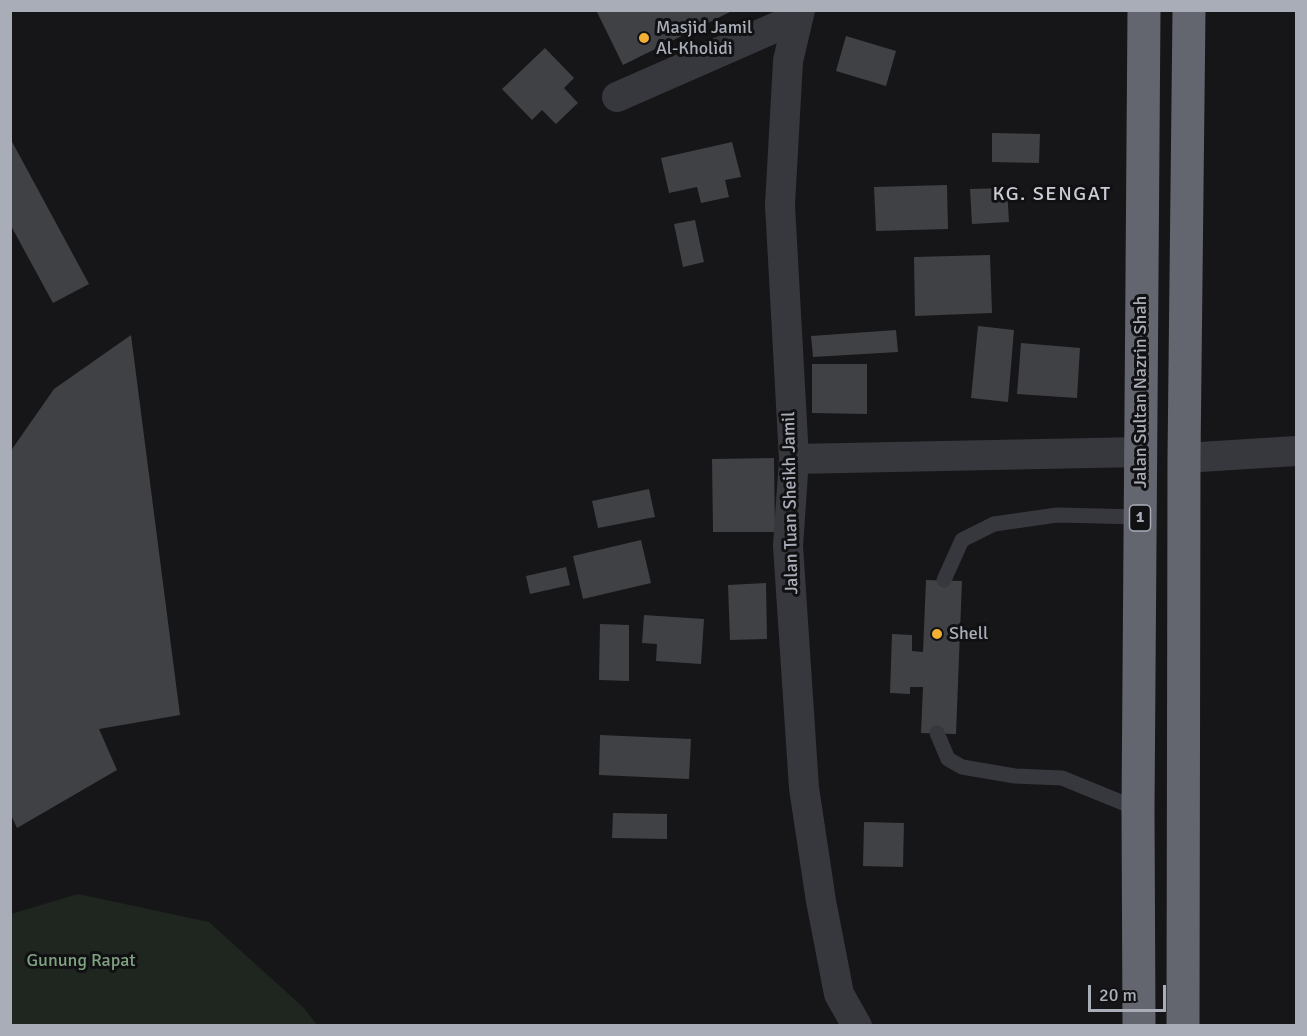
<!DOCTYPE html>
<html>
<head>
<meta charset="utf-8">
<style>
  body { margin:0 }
  #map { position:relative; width:1307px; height:1036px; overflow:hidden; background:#161618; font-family:Signika,sans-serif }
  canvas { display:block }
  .frame { position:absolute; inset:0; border:12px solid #a8adb8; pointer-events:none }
  .scale { position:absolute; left:1088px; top:985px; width:78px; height:27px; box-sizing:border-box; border:3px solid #a8adb8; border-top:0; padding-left:8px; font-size:18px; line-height:21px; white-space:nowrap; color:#a8adb8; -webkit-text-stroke:4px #111113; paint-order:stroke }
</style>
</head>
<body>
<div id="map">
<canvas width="1307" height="1036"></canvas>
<div class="frame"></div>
<div class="scale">20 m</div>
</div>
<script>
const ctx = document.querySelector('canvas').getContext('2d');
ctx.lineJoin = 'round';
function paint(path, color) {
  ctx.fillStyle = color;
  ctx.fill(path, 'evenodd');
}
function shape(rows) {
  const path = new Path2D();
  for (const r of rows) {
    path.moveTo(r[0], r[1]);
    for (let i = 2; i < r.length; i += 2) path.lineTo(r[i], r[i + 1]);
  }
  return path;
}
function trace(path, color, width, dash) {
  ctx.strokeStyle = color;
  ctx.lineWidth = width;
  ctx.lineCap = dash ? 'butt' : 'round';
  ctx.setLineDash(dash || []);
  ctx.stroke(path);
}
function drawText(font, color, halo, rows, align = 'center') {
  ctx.font = font + ' Signika,sans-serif';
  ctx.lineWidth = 6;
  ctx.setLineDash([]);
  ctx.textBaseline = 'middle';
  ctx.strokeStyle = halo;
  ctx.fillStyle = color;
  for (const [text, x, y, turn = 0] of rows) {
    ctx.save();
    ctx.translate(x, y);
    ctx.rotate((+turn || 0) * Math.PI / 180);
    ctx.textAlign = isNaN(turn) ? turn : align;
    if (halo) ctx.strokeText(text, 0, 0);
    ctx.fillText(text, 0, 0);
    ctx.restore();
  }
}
paint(shape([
  [78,894,209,922,304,1008,317,1025,11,1025,11,914]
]), '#1e261f');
paint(shape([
  [596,10,734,10,623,65],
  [846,36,896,51,886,86,836,71],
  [545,48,574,78,564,88,578,103,556,124,542,110,532,120,502,89],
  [992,133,1040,134,1039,163,992,162],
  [10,138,89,284,53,303,10,224],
  [732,142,741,177,725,180,729,197,701,203,697,187,669,193,661,158],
  [947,185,948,229,876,231,874,187],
  [1007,188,1009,222,972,224,970,189],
  [695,220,704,262,683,267,674,224],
  [990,255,992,313,915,316,914,257],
  [978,326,1014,330,1008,402,971,398],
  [896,330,898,352,813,357,811,336],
  [131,335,180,715,99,729,117,770,17,828,10,813,10,452,54,389],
  [1021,343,1080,348,1077,398,1017,394],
  [812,364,867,364,867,414,812,413],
  [774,458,775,532,713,532,712,459],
  [649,489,655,517,598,528,592,501],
  [641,540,651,583,583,599,573,556],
  [566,567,570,585,530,594,526,576],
  [926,580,962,581,956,734,921,733,923,687,910,687,910,694,890,693,892,634,912,635,912,651,923,652],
  [766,583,767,639,730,640,728,585],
  [644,615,704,619,701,664,656,661,657,644,642,643],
  [600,624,629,625,629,681,599,680],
  [600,735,691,739,689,779,599,775],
  [613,813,667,814,667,839,612,838],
  [864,822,904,823,903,867,863,866]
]), '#404145');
trace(shape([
  [944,580,962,540,994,524,1057,515,1140,517],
  [937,733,948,759,962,767,1015,776,1062,778,1138,809]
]), '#37383d', 15);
trace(shape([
  [800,10,788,61,780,205,794,459,788,546,804,788,821,901,839,994,857,1026],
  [617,97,797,18],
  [1184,458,1296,451],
  [794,459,1141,452]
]), '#37383d', 30);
trace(shape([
  [1139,1026,1138,809,1144,10],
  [1183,1026,1184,458,1189,10]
]), '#63666e', 33);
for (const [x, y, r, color] of [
  [644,38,6,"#f2b134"],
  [937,634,6,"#f2b134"]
]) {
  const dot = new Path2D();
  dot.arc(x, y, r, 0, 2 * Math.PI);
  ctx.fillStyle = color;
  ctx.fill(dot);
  trace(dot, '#111113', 2);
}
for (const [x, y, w] of [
  [1140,518,21]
]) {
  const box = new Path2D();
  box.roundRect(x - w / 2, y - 13, w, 26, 4.5);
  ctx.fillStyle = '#111113';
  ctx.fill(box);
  trace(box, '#a8adb8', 1.5);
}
drawText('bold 16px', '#a8adb8', null, [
  ["1",1140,518]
]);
drawText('18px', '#a8adb8', '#111113', [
  ["Masjid Jamil",656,28],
  ["Al-Kholidi",656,49],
  ["Shell",949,634]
], 'left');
drawText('18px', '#a8adb8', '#111113', [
  ["Jalan Sultan Nazrin Shah",1141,392,-90],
  ["Jalan Tuan Sheikh Jamil",791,503,-91]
]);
drawText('18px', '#7fa381', '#111113', [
  ["Gunung Rapat",81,961]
]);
ctx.letterSpacing = '1.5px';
drawText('20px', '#c9ccd4', '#111113', [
  ["KG. SENGAT",1052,195]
]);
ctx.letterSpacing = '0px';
</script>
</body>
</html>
